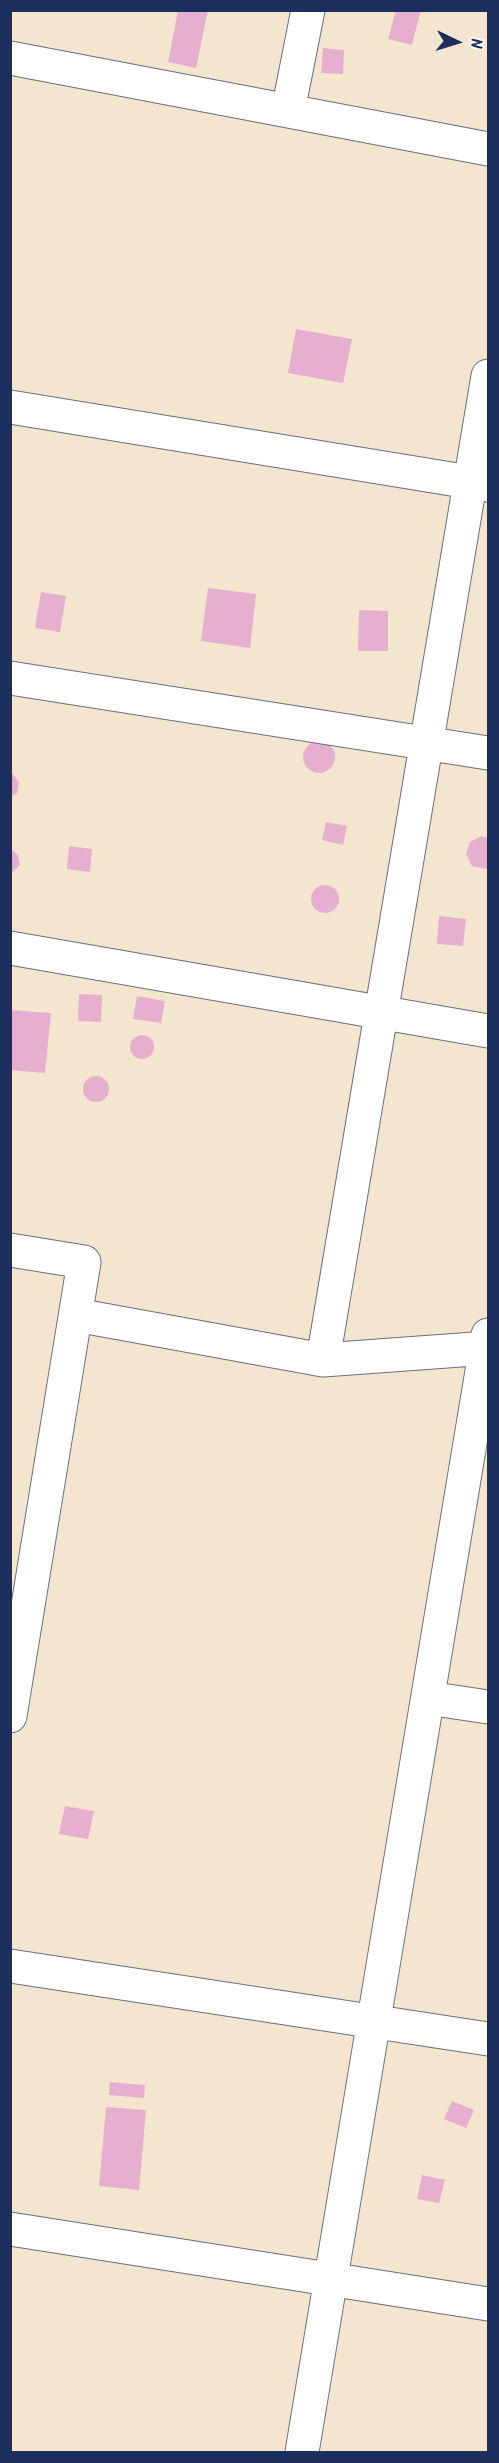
<!DOCTYPE html>
<html>
<head>
<meta charset="utf-8">
<style>
  body { margin:0 }
  #map { position:relative; width:499px; height:2463px; overflow:hidden; background:#f4e6ce; font-family:Kalam,sans-serif }
  canvas { display:block }
  .frame { position:absolute; inset:0; border:12px solid #1b2f5e; pointer-events:none }
  .north { position:absolute; left:427px; top:12px; width:60px; height:60px; -webkit-text-stroke:4px #fdfcf7; paint-order:stroke; rotate:94deg; font-size:16px; font-weight:700; line-height:24px; text-align:center; color:#1b2f5e }
  .north::after { content:''; display:block; margin:auto; width:21px; height:27px; background:#1b2f5e; clip-path:polygon(50% 0,100% 100%,50% 72%,0 100%) }
</style>
</head>
<body>
<div id="map">
<canvas width="499" height="2463"></canvas>
<div class="frame"></div>
<div class="north">N</div>
</div>
<script>
const ctx = document.querySelector('canvas').getContext('2d');
ctx.lineJoin = 'round';
function paint(path, color) {
  ctx.fillStyle = color;
  ctx.fill(path, 'evenodd');
}
function shape(rows) {
  const path = new Path2D();
  for (const r of rows) {
    if (r.length === 3) {
      path.moveTo(r[0] + r[2], r[1]);
      path.arc(r[0], r[1], r[2], 0, 2 * Math.PI);
      continue;
    }
    path.moveTo(r[0], r[1]);
    for (let i = 2; i < r.length; i += 2) path.lineTo(r[i], r[i + 1]);
  }
  return path;
}
function trace(path, color, width, dash) {
  ctx.strokeStyle = color;
  ctx.lineWidth = width;
  ctx.lineCap = dash ? 'butt' : 'round';
  ctx.setLineDash(dash || []);
  ctx.stroke(path);
}
paint(shape([
  [178,10,208,10,196,68,168,62],
  [396,10,421,10,412,45,388,39],
  [323,48,344,50,343,74,321,73],
  [296,329,352,339,343,383,288,373],
  [208,588,256,594,250,648,201,641],
  [41,592,66,596,60,632,35,628],
  [359,610,388,611,388,651,358,651],
  [319,757,16],
  [10,771,19,782,17,793,10,797],
  [326,822,347,826,343,845,322,840],
  [481,836,488,838,488,868,485,869,472,866,466,854,470,842],
  [69,846,92,849,90,872,67,869],
  [10,848,18,855,20,865,10,874],
  [325,899,14],
  [439,916,466,919,463,946,437,944],
  [79,994,102,995,101,1022,78,1021],
  [137,996,165,1001,161,1023,133,1019],
  [10,1010,51,1013,45,1073,10,1070],
  [142,1047,12],
  [96,1089,13],
  [65,1806,94,1811,88,1839,59,1834],
  [110,2082,145,2085,144,2098,109,2095],
  [452,2101,474,2110,466,2128,444,2119],
  [106,2107,146,2110,139,2190,99,2186],
  [422,2175,445,2180,439,2203,417,2199]
]), '#e6afcf');
const street = shape([
  [10,58,488,149],
  [288,111,308,10],
  [10,407,488,485],
  [10,678,488,753],
  [10,948,488,1031],
  [10,1250,84,1262,10,1716],
  [76,1315,323,1360,488,1348],
  [323,1360,488,376],
  [428,1698,488,1707],
  [10,1966,488,2039],
  [10,2229,488,2304],
  [302,2452,488,1335]
]);
trace(street, '#676f85', 35);
trace(street, '#fff', 33);
</script>
</body>
</html>
